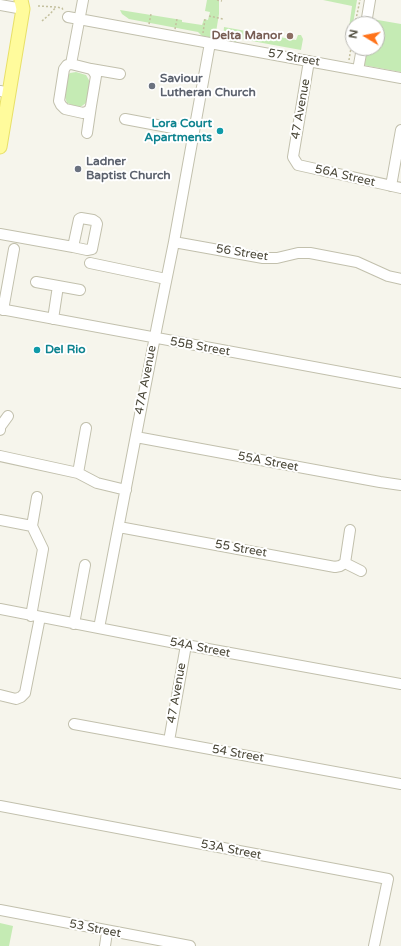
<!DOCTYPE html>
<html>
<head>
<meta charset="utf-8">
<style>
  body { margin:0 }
  #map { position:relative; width:401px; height:946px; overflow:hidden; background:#f6f5ec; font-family:"Varela Round",sans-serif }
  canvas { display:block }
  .north { position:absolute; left:345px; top:16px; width:40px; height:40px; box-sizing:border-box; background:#fff; border:1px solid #b7b6b0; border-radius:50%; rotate:280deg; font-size:11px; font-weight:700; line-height:16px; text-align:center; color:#4b4839 }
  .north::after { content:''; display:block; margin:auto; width:14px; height:18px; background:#ff731a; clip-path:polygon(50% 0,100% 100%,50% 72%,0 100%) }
</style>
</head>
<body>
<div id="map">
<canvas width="401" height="946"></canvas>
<div class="north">N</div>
</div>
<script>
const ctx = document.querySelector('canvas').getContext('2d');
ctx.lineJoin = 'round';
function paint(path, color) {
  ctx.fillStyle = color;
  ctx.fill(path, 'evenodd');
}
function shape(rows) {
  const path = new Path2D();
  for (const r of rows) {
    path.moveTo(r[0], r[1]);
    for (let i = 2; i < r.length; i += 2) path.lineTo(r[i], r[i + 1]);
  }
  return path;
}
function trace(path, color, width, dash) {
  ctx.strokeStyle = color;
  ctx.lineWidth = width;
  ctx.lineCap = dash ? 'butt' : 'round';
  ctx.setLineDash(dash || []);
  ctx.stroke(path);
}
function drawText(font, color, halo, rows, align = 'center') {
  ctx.font = font + ' "Varela Round",sans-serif';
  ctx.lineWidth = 4;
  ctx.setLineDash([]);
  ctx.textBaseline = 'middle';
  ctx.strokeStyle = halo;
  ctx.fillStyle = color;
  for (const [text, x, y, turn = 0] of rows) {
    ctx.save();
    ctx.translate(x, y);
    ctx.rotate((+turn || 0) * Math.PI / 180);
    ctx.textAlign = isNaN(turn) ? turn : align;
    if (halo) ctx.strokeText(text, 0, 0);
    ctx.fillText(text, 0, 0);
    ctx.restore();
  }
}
paint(shape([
  [207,0,219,0,219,14,215,38,202,36,198,32,129,19,122,14,120,10,182,20,182,22,202,25,204,19,208,20,210,12,205,11],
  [323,0,357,0,351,36,348,35,352,6],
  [372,19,401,24,401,72,363,65,366,48,377,48,377,24,371,24],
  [224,27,296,40,298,35,301,35,303,39,301,50,241,39,235,42,223,39],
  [76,72,86,75,90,82,86,103,79,108,67,103,64,94,67,76,70,73],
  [0,923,13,926,9,946,0,946]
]), '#c5ebb4');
const minor = shape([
  [0,5,23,9],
  [68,17,401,78],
  [366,24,370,0],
  [309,61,293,157,298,165,401,188],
  [71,64,91,69,94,72,96,76,91,106,89,111,83,113,65,109,61,105,59,101,64,69,67,65,71,64],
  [71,64,83,0],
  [91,69,120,74],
  [358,70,362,48],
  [0,91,10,93],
  [125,119,194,132],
  [87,133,91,106],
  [391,186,401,130],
  [0,234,73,247,79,219,81,218,93,220,96,222,97,224,92,249,87,250,73,247],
  [174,242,263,258,277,258,298,253,310,253,357,262,388,276,401,279],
  [90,263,166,279],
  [36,282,80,290],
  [0,309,401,383],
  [3,310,14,249],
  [53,319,58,286],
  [0,430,0,427,8,416],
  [136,437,380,482,401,485],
  [0,456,78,473,97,483,126,490],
  [78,473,86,428],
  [0,520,32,526,43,549,31,616],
  [32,526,37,497],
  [119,527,335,567,340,566,345,563],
  [345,563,350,530],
  [345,563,361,571],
  [0,609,186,645,401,684],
  [74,624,85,565],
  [99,628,157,326,174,242,210,43],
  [0,695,16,699,21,697,25,693,40,617],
  [74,724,401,784],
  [169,741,186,645],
  [0,806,388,879,374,946],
  [0,910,190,946],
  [105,946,107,932]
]);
const major = shape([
  [0,147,23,9,21,0]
]);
trace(minor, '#c2c0ad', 12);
trace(major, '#e8e068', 15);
trace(shape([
  [217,0,222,1],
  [38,6,56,7,62,8,63,10],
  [209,16,223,19],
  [42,21,50,14,56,7],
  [149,24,151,14],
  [355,24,360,0],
  [175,29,177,19],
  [203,33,205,19],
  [349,60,353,36]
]), '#c4c09e', 1.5, [2, 2]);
trace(minor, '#fff', 10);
trace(major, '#fffb9c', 13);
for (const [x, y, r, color] of [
  [290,36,4,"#8d6e63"],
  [152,86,4,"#6b7280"],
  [220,131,4,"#0f9aa8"],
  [78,169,4,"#6b7280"],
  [37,350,4,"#0f9aa8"]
]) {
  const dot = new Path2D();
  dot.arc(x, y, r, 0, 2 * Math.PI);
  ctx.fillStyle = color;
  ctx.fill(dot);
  trace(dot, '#fff', 1.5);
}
drawText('bold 12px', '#785e54', '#fff', [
  ["Delta Manor",282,36]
], 'right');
drawText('12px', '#4b4839', '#fff', [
  ["57 Street",294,58,10],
  ["47 Avenue",301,109,-80],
  ["56A Street",345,176,13],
  ["56 Street",242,253,9],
  ["55B Street",200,347,10],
  ["47A Avenue",146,380,-79],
  ["55A Street",268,462,11],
  ["55 Street",241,549,10],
  ["54A Street",200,648,11],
  ["47 Avenue",177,693,-80],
  ["54 Street",238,754,10],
  ["53A Street",231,850,11],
  ["53 Street",95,929,11]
]);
drawText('bold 12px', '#5b616d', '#fff', [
  ["Saviour",160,79],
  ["Lutheran Church",160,93],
  ["Ladner",86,162],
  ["Baptist Church",86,176]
], 'left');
drawText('bold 12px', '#0d838f', '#fff', [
  ["Lora Court",212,124],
  ["Apartments",212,138],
  ["Del Rio",45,350,"left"]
], 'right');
</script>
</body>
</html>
